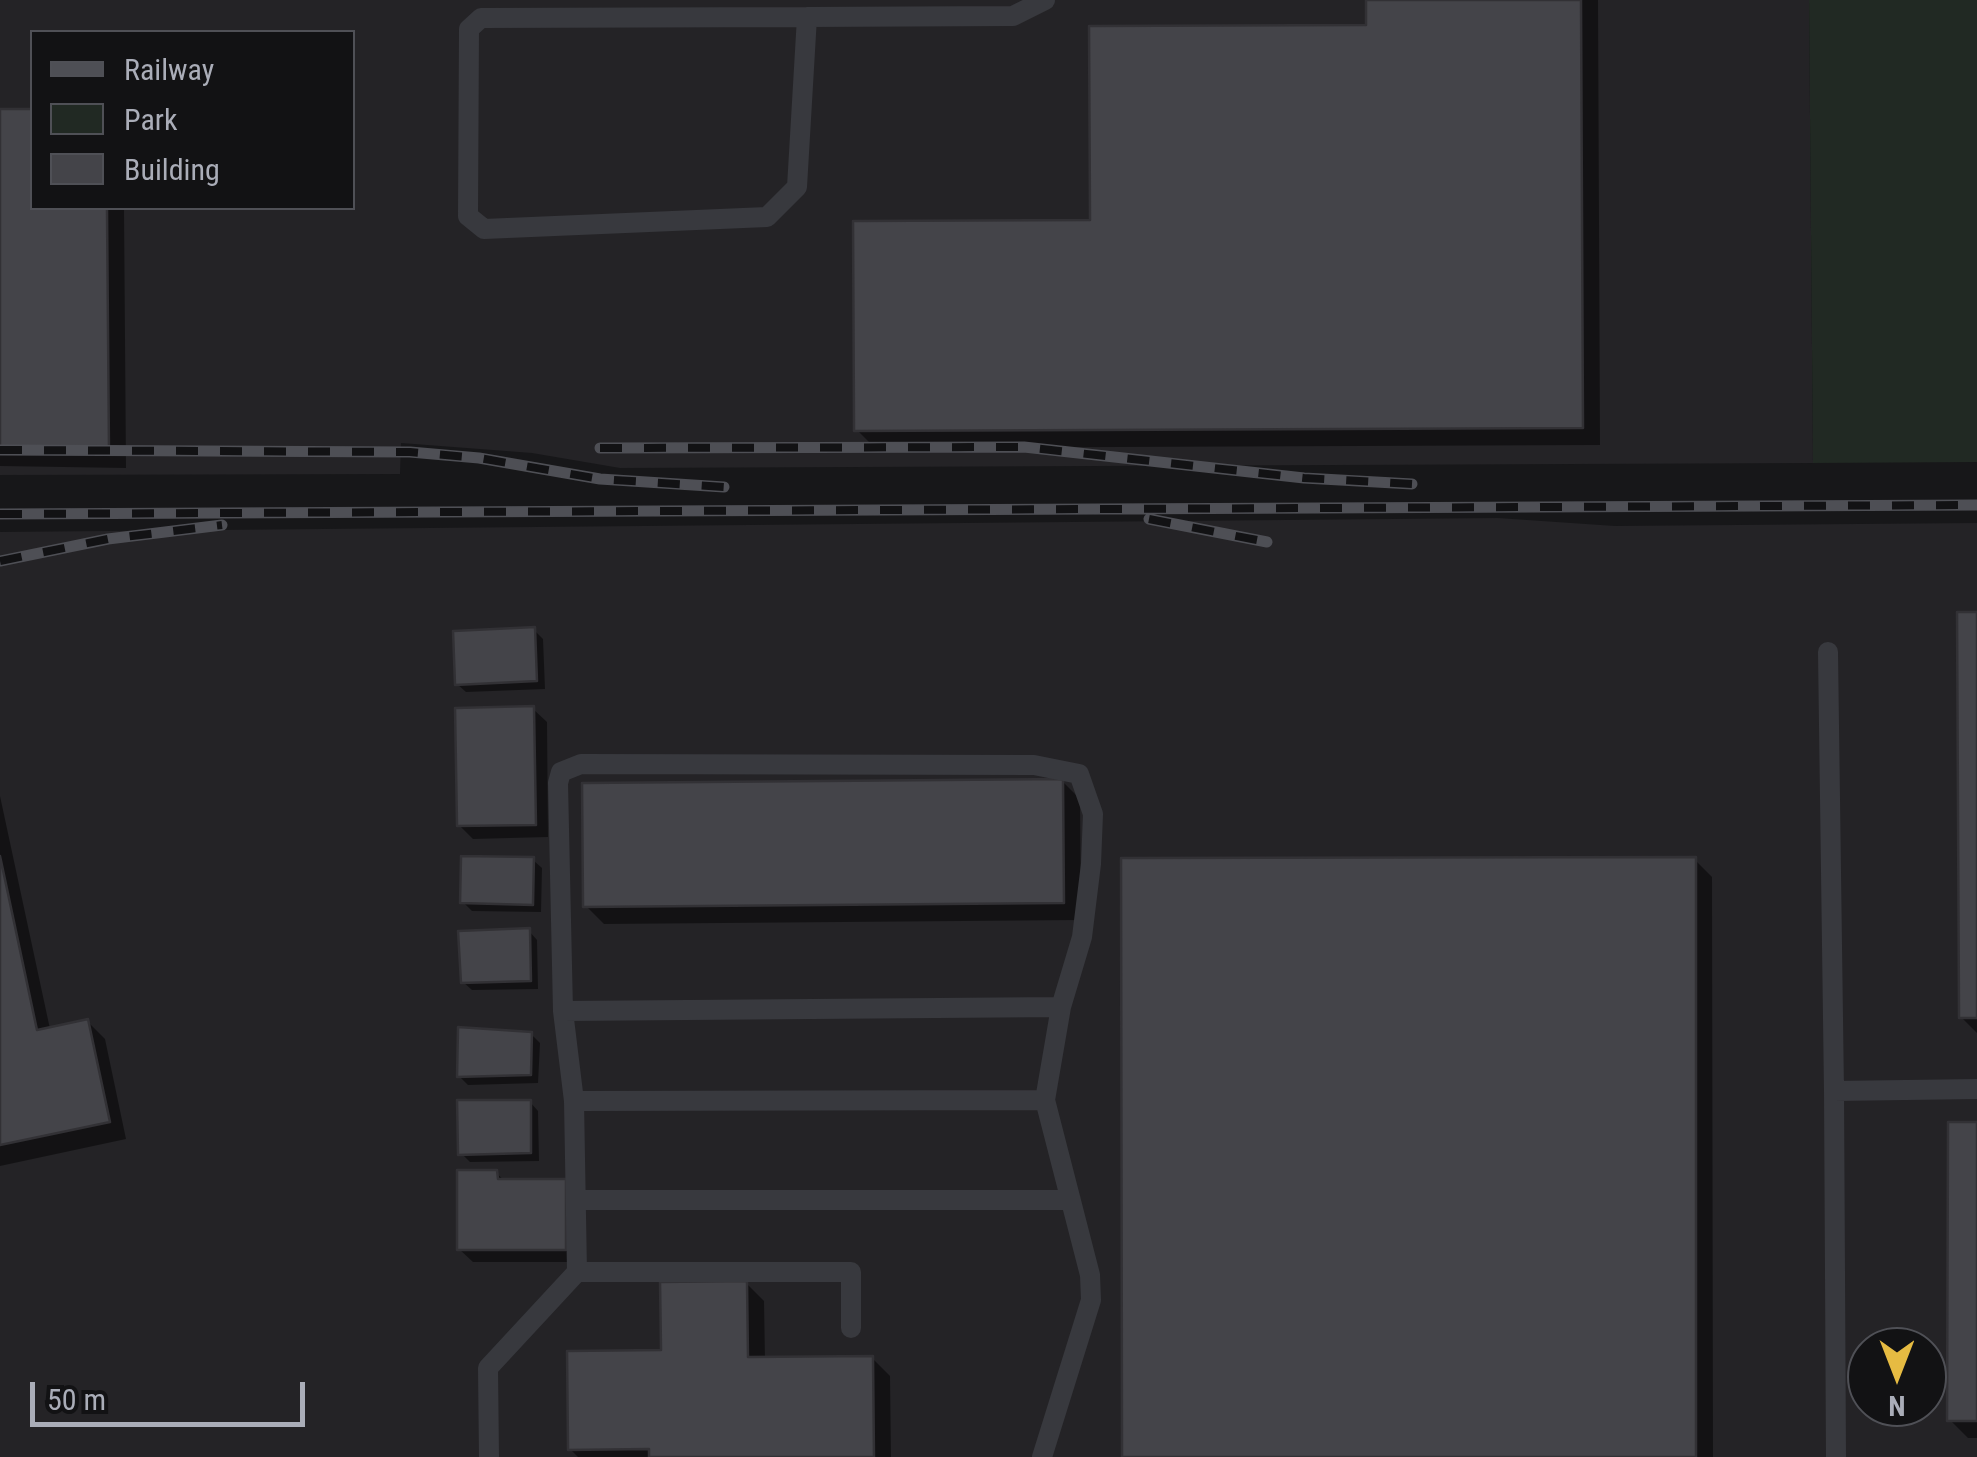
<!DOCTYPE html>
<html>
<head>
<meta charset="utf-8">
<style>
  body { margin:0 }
  #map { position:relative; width:1977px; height:1457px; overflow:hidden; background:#171719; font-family:"Roboto Condensed",sans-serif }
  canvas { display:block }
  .legend { position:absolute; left:30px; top:30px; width:325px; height:180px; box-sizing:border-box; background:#121214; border:2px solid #4f5056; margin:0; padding:12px 18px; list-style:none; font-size:30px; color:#aaadb8 }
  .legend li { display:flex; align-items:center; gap:20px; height:50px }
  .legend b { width:50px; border:2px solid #4f5056 }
  .north { position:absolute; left:1847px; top:1327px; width:100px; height:100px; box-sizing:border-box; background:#121214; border:2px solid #4f5056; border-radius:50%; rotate:180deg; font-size:28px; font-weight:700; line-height:40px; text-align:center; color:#aaadb8 }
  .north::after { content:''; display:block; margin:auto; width:35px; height:45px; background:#e6bb42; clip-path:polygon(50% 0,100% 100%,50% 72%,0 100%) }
  .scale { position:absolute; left:30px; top:1382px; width:275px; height:45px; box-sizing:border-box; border:5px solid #aaadb8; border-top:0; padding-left:12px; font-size:30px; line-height:35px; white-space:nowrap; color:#aaadb8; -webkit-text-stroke:8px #121214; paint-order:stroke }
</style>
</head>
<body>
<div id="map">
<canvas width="1977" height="1457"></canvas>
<ul class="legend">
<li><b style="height:12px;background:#4e4f55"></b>Railway</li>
<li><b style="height:28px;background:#212923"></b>Park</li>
<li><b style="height:28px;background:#444449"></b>Building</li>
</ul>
<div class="north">N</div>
<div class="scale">50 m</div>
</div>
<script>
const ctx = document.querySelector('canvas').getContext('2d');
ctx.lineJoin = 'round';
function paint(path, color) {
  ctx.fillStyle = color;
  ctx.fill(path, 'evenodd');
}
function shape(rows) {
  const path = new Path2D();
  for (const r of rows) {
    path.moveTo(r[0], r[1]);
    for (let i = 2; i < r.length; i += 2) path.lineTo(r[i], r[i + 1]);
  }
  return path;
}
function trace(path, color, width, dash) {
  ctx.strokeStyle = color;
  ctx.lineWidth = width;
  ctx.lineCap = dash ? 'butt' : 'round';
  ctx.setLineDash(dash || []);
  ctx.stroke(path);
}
paint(shape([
  [0,0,1809,0,1813,463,620,468,532,453,401,443,400,474,0,475],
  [32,32,352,32,352,208,32,208],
  [1498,518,1615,526,1977,523,1977,1457,0,1457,0,532],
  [1867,1347,1927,1347,1927,1407,1867,1407]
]), '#242326');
paint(shape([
  [1809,0,1977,0,1977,462,1813,463]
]), '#212923');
paint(shape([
  [1369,0,1598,0,1600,445,875,448,857,430,1093,222,1369,27],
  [32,111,32,208,124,208,126,468,0,466,0,112],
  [1977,615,1977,1033,1961,1017],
  [534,630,543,639,545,689,466,692,457,684],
  [533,709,547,722,548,837,473,839,459,825],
  [1062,781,1080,799,1081,920,604,924,586,906],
  [0,796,50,1029,87,1021,105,1039,126,1139,0,1166],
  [1694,859,1712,877,1713,1457,1125,1457],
  [533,860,542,868,541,912,472,911,463,902],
  [529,931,537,940,538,989,472,990,463,982],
  [531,1034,540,1043,538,1083,468,1085,459,1076],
  [530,1102,538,1111,539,1161,470,1162,461,1153],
  [1977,1125,1977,1438,1968,1438,1950,1420],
  [496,1173,505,1181,565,1181,578,1262,473,1262,459,1249],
  [746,1283,764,1301,765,1360,872,1358,890,1376,891,1457,578,1457,570,1449,664,1353]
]), '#0007');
const building = shape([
  [1366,0,1581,0,1583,428,854,431,853,221,1090,220,1089,26,1366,25,1366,0],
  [0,109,32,109,32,208,107,208,109,451,0,449,0,109],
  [1957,612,1977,612,1977,1018,1959,1018,1957,612],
  [535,627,537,681,455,685,453,631,535,627],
  [534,706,536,825,457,826,455,708,534,706],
  [1063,779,1064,903,583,907,582,783,1063,779],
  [0,856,37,1030,88,1019,110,1122,0,1145,0,856],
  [461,856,534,857,533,905,460,903,461,856],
  [1696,857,1696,1457,1122,1457,1121,858,1696,857],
  [530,928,531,981,461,983,458,931,530,928],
  [458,1027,532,1032,531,1075,457,1077,458,1027],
  [457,1100,531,1100,531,1153,458,1155,457,1100],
  [1948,1122,1977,1122,1977,1421,1947,1421,1948,1122],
  [457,1170,497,1170,498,1179,566,1179,566,1250,457,1250,457,1170],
  [747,1281,748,1357,873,1356,874,1457,649,1457,649,1449,568,1450,567,1351,661,1350,660,1282,747,1281]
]);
paint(building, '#444449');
trace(building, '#323135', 2.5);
trace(shape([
  [807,17,797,187,767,217,484,229,468,216,469,29,481,18,807,17,1013,16,1045,0],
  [1828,652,1834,1091,1977,1089],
  [563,1011,1061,1007],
  [1834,1091,1836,1457],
  [574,1101,1045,1100],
  [577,1200,1071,1200],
  [577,1272,851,1272,851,1328],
  [489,1457,488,1368,577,1272,574,1101,563,1011,558,783,561,772,581,764,1034,765,1079,774,1093,814,1091,864,1082,937,1061,1007,1045,1100,1090,1275,1091,1300,1042,1457]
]), '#38393e', 20);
const rail = shape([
  [600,448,1024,447,1304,478,1412,484],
  [0,450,410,452,479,458,600,479,724,487],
  [0,514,1977,505],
  [1149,519,1267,542],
  [0,561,108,539,222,525]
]);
trace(rail, '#4e4f55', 11);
trace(rail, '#121214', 8, [22]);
</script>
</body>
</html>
